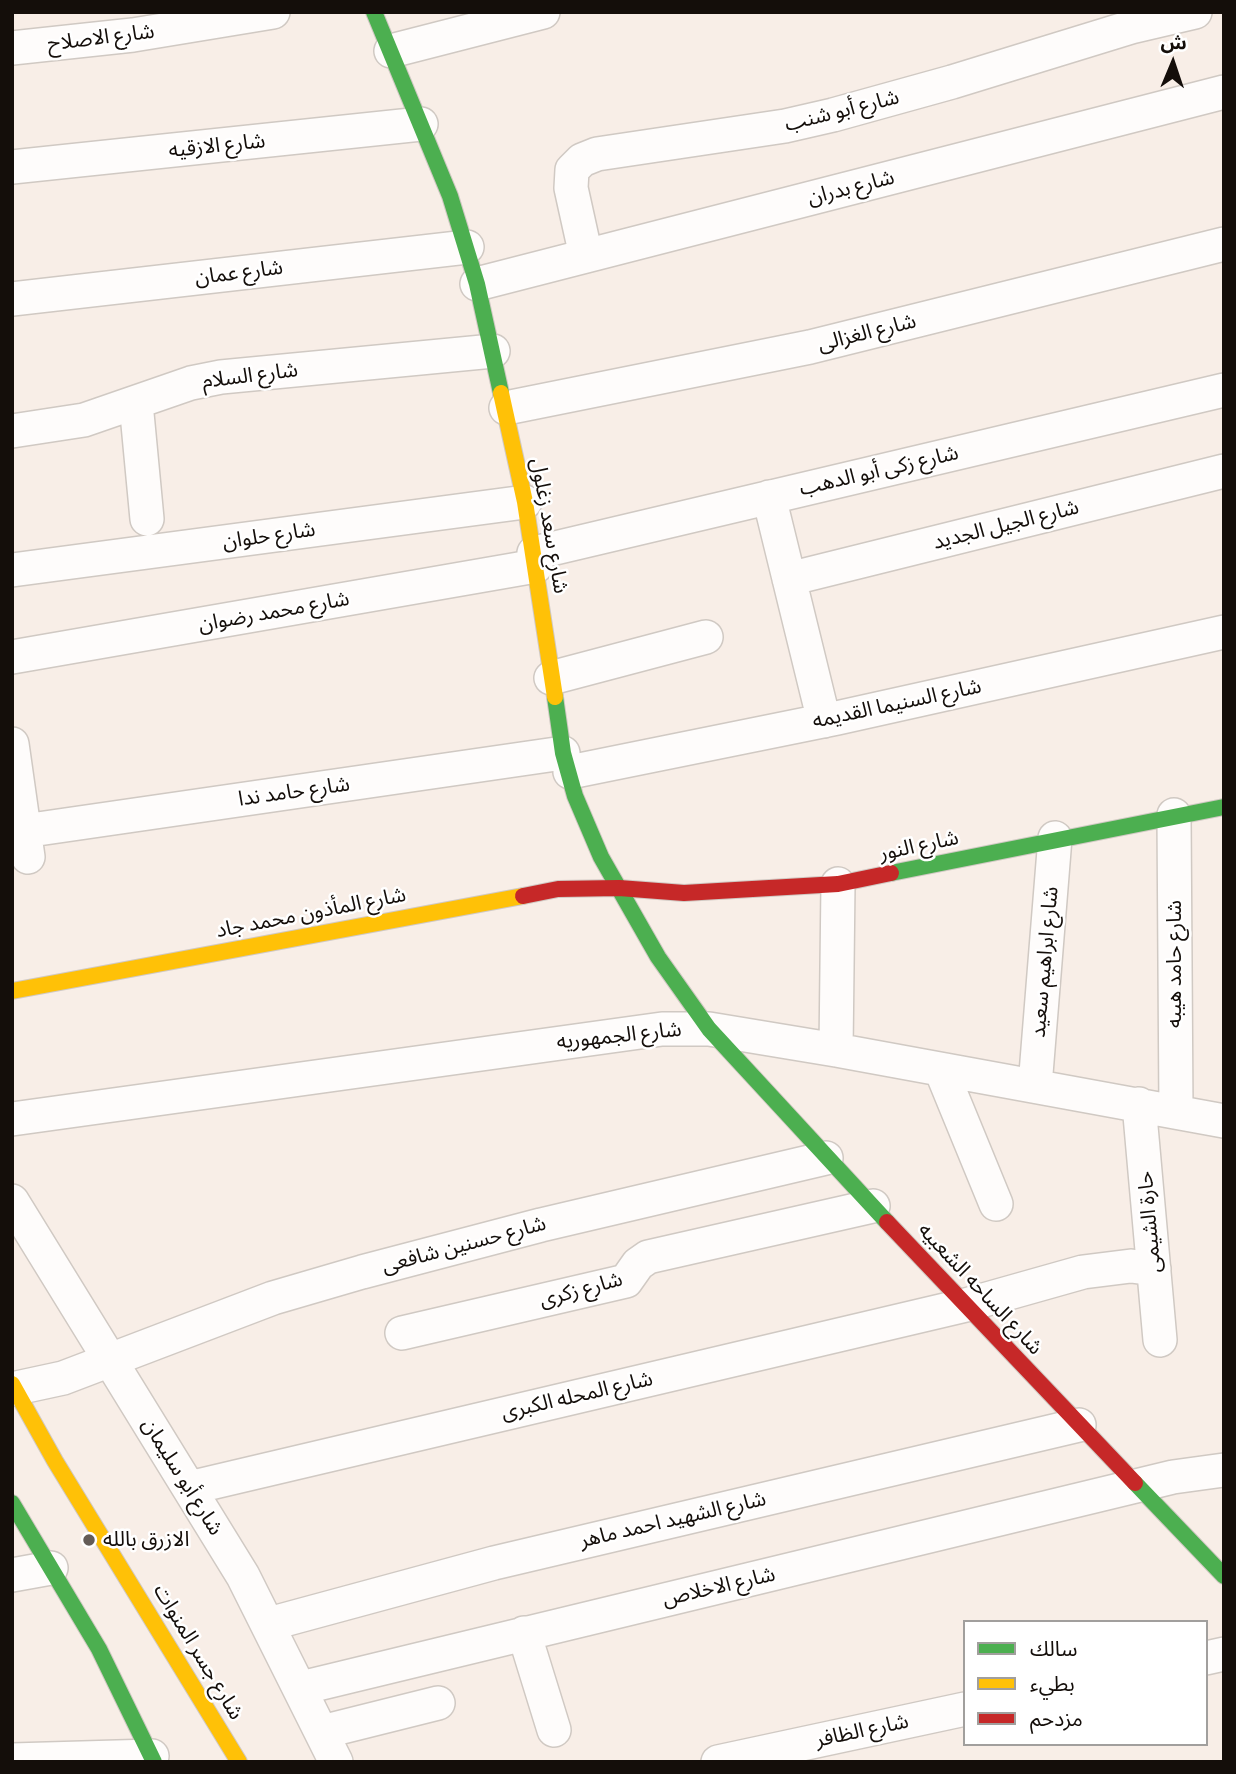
<!DOCTYPE html>
<html>
<head>
<meta charset="utf-8">
<style>
  body { margin:0 }
  #map { position:relative; width:1236px; height:1774px; overflow:hidden; background:#f8eee7; font-family:"PT Sans Narrow","Noto Sans Arabic",sans-serif }
  canvas { display:block }
  .frame { position:absolute; inset:0; border:14px solid #140e0a; pointer-events:none }
  .legend { position:absolute; left:963px; top:1620px; width:245px; height:126px; box-sizing:border-box; background:#fff; border:2px solid #a19f9d; margin:0; padding:9px 12px; list-style:none; font-size:21px; color:#140e0a }
  .legend li { display:flex; align-items:center; gap:14px; height:35px }
  .legend b { width:35px; border:2px solid #a19f9d }
  .north { position:absolute; left:1138px; top:28px; width:70px; height:70px; -webkit-text-stroke:5px #fff; paint-order:stroke; rotate:2deg; font-size:19px; font-weight:700; line-height:28px; text-align:center; color:#140e0a }
  .north::after { content:''; display:block; margin:auto; width:24px; height:32px; background:#140e0a; clip-path:polygon(50% 0,100% 100%,50% 72%,0 100%) }
</style>
</head>
<body>
<div id="map">
<canvas width="1236" height="1774"></canvas>
<div class="frame"></div>
<ul class="legend">
<li><b style="height:9px;background:#4caf50"></b>سالك</li>
<li><b style="height:9px;background:#ffc107"></b>بطيء</li>
<li><b style="height:9px;background:#c62828"></b>مزدحم</li>
</ul>
<div class="north">ش</div>
</div>
<script>
const ctx = document.querySelector('canvas').getContext('2d');
ctx.lineJoin = 'round';
function shape(rows) {
  const path = new Path2D();
  for (const r of rows) {
    path.moveTo(r[0], r[1]);
    for (let i = 2; i < r.length; i += 2) path.lineTo(r[i], r[i + 1]);
  }
  return path;
}
function trace(path, color, width, dash) {
  ctx.strokeStyle = color;
  ctx.lineWidth = width;
  ctx.lineCap = dash ? 'butt' : 'round';
  ctx.setLineDash(dash || []);
  ctx.stroke(path);
}
function drawText(font, color, halo, rows, align = 'center') {
  ctx.font = font + ' "PT Sans Narrow","Noto Sans Arabic",sans-serif';
  ctx.lineWidth = 5;
  ctx.setLineDash([]);
  ctx.textBaseline = 'middle';
  ctx.strokeStyle = halo;
  ctx.fillStyle = color;
  for (const [text, x, y, turn = 0] of rows) {
    ctx.save();
    ctx.translate(x, y);
    ctx.rotate((+turn || 0) * Math.PI / 180);
    ctx.textAlign = isNaN(turn) ? turn : align;
    if (halo) ctx.strokeText(text, 0, 0);
    ctx.fillText(text, 0, 0);
    ctx.restore();
  }
}
const street = shape([
  [12,48,133,35,273,12],
  [391,51,543,12],
  [12,167,421,124],
  [586,256,571,188,572,170,582,160,597,154,785,126,833,115,952,82,1131,27,1195,12],
  [477,284,1224,92],
  [12,299,467,247],
  [136,403,147,519],
  [506,408,810,347,1224,244],
  [12,431,84,420,191,383,221,377,493,351],
  [769,497,824,721],
  [534,553,1224,390],
  [12,570,525,502],
  [789,579,1224,471],
  [12,657,536,566],
  [551,678,706,637],
  [12,744,28,857],
  [570,772,837,718,1224,632],
  [1174,815,1176,1112],
  [24,831,563,753],
  [836,1050,838,884],
  [941,1070,996,1204],
  [1035,1086,1055,838],
  [1139,1104,1160,1340],
  [12,1119,662,1029,709,1029,836,1050,1224,1121],
  [12,1201,243,1576,336,1762],
  [402,1333,626,1281,638,1264,648,1257,873,1206],
  [12,1389,63,1378,273,1298,362,1272,541,1225,826,1158],
  [189,1488,966,1305,1083,1272,1131,1266,1154,1269],
  [12,1575,51,1568],
  [269,1624,494,1563,1079,1425],
  [524,1633,554,1730],
  [1206,1658,1224,1654],
  [301,1688,1173,1477,1224,1470],
  [322,1732,438,1703],
  [12,1760,152,1756],
  [718,1762,965,1709]
]);
const fast = shape([
  [374,12,450,196,477,284,501,393],
  [555,697,563,753,575,796,601,857,658,957,709,1029,887,1222],
  [891,873,1224,807],
  [1135,1483,1224,1576],
  [12,1503,99,1649,154,1762]
]);
const slow = shape([
  [501,393,525,502,555,697],
  [12,991,523,896],
  [12,1384,55,1461,239,1762]
]);
const jam = shape([
  [523,896,558,889,619,888,684,893,838,884,891,873],
  [887,1222,1135,1483]
]);
trace(street, '#d0c9c3', 36);
trace(fast, '#d0c9c3', 18);
trace(slow, '#d0c9c3', 18);
trace(jam, '#d0c9c3', 18);
trace(street, '#fefcfb', 33);
trace(fast, '#4caf50', 16);
trace(slow, '#ffc107', 16);
trace(jam, '#c62828', 16);
for (const [x, y, r, color] of [
  [89,1540,7,"#645c57"]
]) {
  const dot = new Path2D();
  dot.arc(x, y, r, 0, 2 * Math.PI);
  ctx.fillStyle = color;
  ctx.fill(dot);
  trace(dot, '#fff', 2.5);
}
drawText('21px', '#140e0a', '#fff', [
  ["شارع الاصلاح",101,38,-7],
  ["شارع أبو شنب",842,111,-14],
  ["شارع الازقيه",217,146,-6],
  ["شارع بدران",851,188,-14],
  ["شارع عمان",239,273,-7],
  ["شارع الغزالى",867,333,-14],
  ["شارع السلام",250,376,-7],
  ["شارع زكى أبو الدهب",879,471,-13],
  ["شارع الجيل الجديد",1006,525,-14],
  ["شارع سعد زغلول",549,526,80],
  ["شارع حلوان",269,536,-8],
  ["شارع محمد رضوان",274,612,-10],
  ["شارع السنيما القديمه",897,704,-12],
  ["شارع حامد ندا",294,792,-8],
  ["شارع النور",919,846,-12],
  ["شارع المأذون محمد جاد",311,913,-11],
  ["شارع ابراهيم سعيد",1045,962,-85],
  ["شارع حامد هيبه",1175,964,-90],
  ["شارع الجمهوريه",619,1036,-6],
  ["حارة الشيمى",1150,1222,-95],
  ["شارع حسنين شافعى",464,1245,-15],
  ["شارع الساحه الشعبيه",980,1289,47],
  ["شارع زكرى",581,1290,-15],
  ["شارع المحله الكبرى",577,1396,-13],
  ["شارع أبو سليمان",182,1477,58],
  ["شارع الشهيد احمد ماهر",673,1520,-13],
  ["شارع الاخلاص",719,1587,-13],
  ["شارع جسر المنوات",198,1652,59],
  ["شارع الظافر",862,1731,-12]
]);
drawText('21px', '#140e0a', '#fff', [
  ["الازرق بالله",103,1540]
], 'left');
</script>
</body>
</html>
